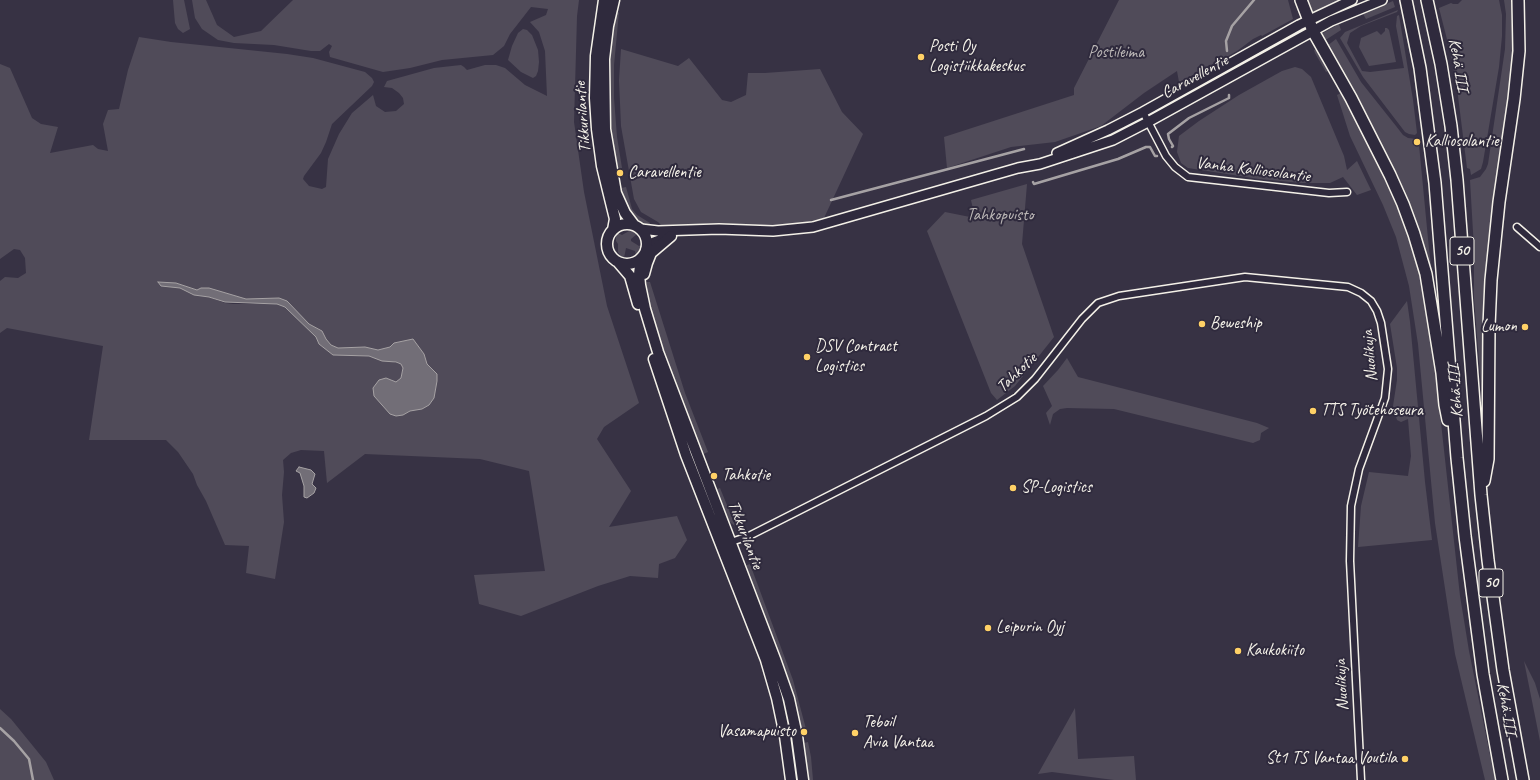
<!DOCTYPE html>
<html>
<head>
<meta charset="utf-8">
<style>
  body { margin:0 }
  canvas { display:block; background:#373244 }
</style>
</head>
<body>
<canvas width="1540" height="780"></canvas>
<script>
const ctx = document.querySelector('canvas').getContext('2d');
ctx.lineJoin = 'round';
function paint(path, color) {
  ctx.fillStyle = color;
  ctx.fill(path, 'evenodd');
}
function shape(rows) {
  const path = new Path2D();
  for (const r of rows) {
    if (r.length === 3) {
      path.moveTo(r[0] + r[2], r[1]);
      path.arc(r[0], r[1], r[2], 0, 2 * Math.PI);
      continue;
    }
    path.moveTo(r[0], r[1]);
    for (let i = 2; i < r.length; i += 2) path.lineTo(r[i], r[i + 1]);
  }
  return path;
}
function trace(path, color, width, dash) {
  ctx.strokeStyle = color;
  ctx.lineWidth = width;
  ctx.lineCap = dash ? 'butt' : 'round';
  ctx.setLineDash(dash || []);
  ctx.stroke(path);
}
function drawText(font, color, halo, rows, align = 'center') {
  ctx.font = font + ' Caveat,sans-serif';
  ctx.lineWidth = 4;
  ctx.setLineDash([]);
  ctx.textBaseline = 'middle';
  ctx.strokeStyle = halo;
  ctx.fillStyle = color;
  for (const [text, x, y, turn = 0] of rows) {
    ctx.save();
    ctx.translate(x, y);
    ctx.rotate((+turn || 0) * Math.PI / 180);
    ctx.textAlign = isNaN(turn) ? turn : align;
    if (halo) ctx.strokeText(text, 0, 0);
    ctx.fillText(text, 0, 0);
    ctx.restore();
  }
}
paint(shape([
  [173,0,184,0,190,29,183,33,178,29,175,23],
  [192,0,206,0,217,25,234,37,261,31,293,0,579,0,577,16,574,122,584,192,607,306,639,403,604,427,597,439,631,491,609,527,677,516,687,540,675,558,659,564,658,578,630,576,598,586,521,616,479,604,474,575,545,571,529,471,480,459,365,454,327,483,324,451,301,450,291,453,283,460,284,472,282,495,284,522,275,579,246,573,249,546,225,545,206,501,197,485,193,474,178,452,166,440,89,440,103,346,7,328,0,333,0,281,5,277,18,278,26,273,25,258,20,250,14,249,0,259,0,64,10,68,32,118,41,124,58,127,50,153,93,145,98,149,108,151,103,124,108,110,119,109,128,70,139,37,171,42,287,54,313,58,365,72,372,78,374,82,372,86,332,124,326,142,321,153,304,176,303,179,309,186,322,189,326,187,328,159,339,134,352,113,373,95,376,106,385,112,396,111,404,104,403,98,399,93,392,88,384,87,387,81,434,68,461,65,464,67,467,70,485,65,496,65,505,68,525,85,547,96,545,51,539,32,530,22,546,15,548,9,531,7,510,34,504,46,493,55,442,60,410,68,383,72,330,57,329,52,332,46,329,44,320,51,311,51,274,45,234,43,218,40,202,29,195,18],
  [176,283,197,290,201,288,209,288,246,299,279,298,287,301,309,324,322,331,326,339,331,345,338,348,365,347,378,350,390,347,394,343,413,339,424,354,427,364,437,374,437,381,434,398,422,409,410,411,403,415,390,414,374,396,386,378,396,382,401,378,403,368,401,364,369,356,333,355,319,344,316,337,285,307,277,304,233,304,225,303,209,297,194,295,180,288,161,286],
  [1119,0,1288,0,1293,19,1262,36,1261,35,1253,39,1237,51,1202,71,1179,82,1177,71,1144,93,1101,126,1055,142,1011,147,947,168,944,137,1074,95,1074,88],
  [1307,0,1344,0,1314,13,1313,13],
  [1462,0,1499,0,1502,15,1502,36,1499,67,1483,162,1481,169,1471,175,1470,169,1467,168,1457,88,1451,55,1439,8,1451,3,1453,4,1458,4],
  [1504,0,1513,0,1514,49,1512,76,1486,270,1483,340,1483,410,1474,298,1474,249,1470,180,1480,177,1486,169,1488,164,1505,49,1506,14],
  [1393,1,1395,7,1366,19,1363,14],
  [1398,10,1397,12,1361,26,1350,33,1347,43,1362,71,1370,72,1404,68,1396,26,1397,16,1399,15,1413,100,1417,133,1415,135,1409,134,1405,132,1363,77,1340,38,1345,32],
  [619,12,614,65,614,98,617,137,622,168,618,169,611,153,607,62,614,16],
  [1339,24,1341,30,1324,41,1322,36,1323,33],
  [1385,28,1387,28,1389,30,1396,62,1369,66,1359,47,1361,38,1377,31,1381,35,1385,31],
  [523,29,527,30,532,35,538,50,539,62,538,71,536,76,533,78,521,72,508,60,512,46,518,33],
  [1298,29,1300,34,1226,75,1225,72,1235,65],
  [1336,39,1361,82,1396,126,1403,135,1408,138,1416,139,1417,145,1419,145,1429,249,1439,329,1428,271,1327,46],
  [621,49,678,66,689,58,722,100,731,102,746,95,748,73,765,73,820,69,842,112,863,134,824,218,799,224,766,226,715,223,663,227,658,222,641,212,634,199,621,126,619,80],
  [1317,49,1330,70,1326,72,1315,53,1314,50],
  [1295,67,1302,69,1311,77,1344,156,1347,170,1357,161,1371,190,1357,195,1343,177,1330,183,1301,183,1259,179,1188,168,1181,163,1177,152,1179,136,1199,121,1239,95,1282,71],
  [1341,93,1350,107,1390,186,1403,218,1420,274,1434,359,1460,596,1469,651,1495,780,1485,780,1455,654,1435,523,1418,344,1409,286,1396,237,1383,205,1350,136,1337,95],
  [1027,184,1022,244,1054,337,1015,386,997,400,991,393,927,231,945,212,975,218,971,200],
  [626,187,632,209,637,215,650,223,649,227,641,224,629,213,623,199,621,188],
  [631,230,637,234,631,239,631,241,639,246,641,245,641,248,636,255,635,251,626,248,624,258,621,257,618,252,618,244,616,241,616,235,618,233,622,235],
  [647,282,650,282,685,393,708,452,701,455,656,335,643,284],
  [1407,301,1410,322,1425,482,1432,540,1358,547,1361,506,1369,472,1408,476,1411,456,1408,419,1401,422,1397,420,1393,406,1397,380,1397,368,1390,324],
  [1067,358,1078,377,1257,423,1269,428,1261,433,1260,440,1253,443,1114,409,1067,408,1060,409,1053,414,1050,425,1046,413,1052,406,1043,386,1058,370],
  [720,488,735,525,735,526,726,519,721,507,717,489],
  [750,564,793,680,806,729,802,729,744,566],
  [1524,661,1535,683,1540,699,1540,741],
  [1075,708,1078,759,1134,756,1136,780,1114,780,1052,772,1038,774],
  [0,709,11,719,46,762,54,780,0,780],
  [808,742,811,757,813,780,807,780,807,776,804,743]
]), '#504b59');
const water = shape([
  [158,282,176,283,197,290,201,288,209,288,246,299,279,298,287,301,309,324,322,331,326,339,331,345,338,348,365,347,378,350,390,347,394,343,413,339,424,354,427,364,437,374,437,381,434,398,429,405,422,409,410,411,403,415,396,416,390,414,374,396,373,388,379,380,386,378,396,382,401,378,403,368,401,364,396,362,382,361,369,356,333,355,319,344,316,337,285,307,277,304,225,302,209,297,194,295,180,288,161,286,158,282],
  [299,467,311,470,315,474,312,484,316,488,314,493,307,498,304,497,304,486,300,473,296,471,299,467]
]);
paint(water, '#726e77');
trace(water, '#a6a2a4', 1);
trace(shape([
  [1227,51,1226,41,1232,26,1254,0],
  [1172,147,1173,146,1169,139,1168,134,1189,118,1229,98,1229,95],
  [1033,182,1034,184,1118,159,1146,147,1150,147,1155,156,1157,156],
  [831,200,1024,149],
  [0,728,14,741,29,759,33,780]
]), '#a6a2a4', 2.5);
const street = shape([
  [1143,112,1166,156,1175,167,1188,177,1329,193,1347,192],
  [1517,227,1540,247],
  [728,543,749,536,986,416,1017,397,1035,379,1082,319,1098,303,1119,296,1245,277,1348,287,1361,293,1371,301,1377,311,1381,323,1388,369,1385,398,1359,469,1351,506,1350,561,1361,780]
]);
const secondary = shape([
  [1057,153,1108,130,1143,112,1299,25,1352,0],
  [641,229,658,231,719,229,773,231,813,227,1018,168,1040,164,1113,140,1148,122,1331,21,1382,0],
  [646,249,654,242,670,236]
]);
const primary = shape([
  [604,0,596,56,595,98,597,129,602,166,615,219,613,230],
  [614,0,608,26,604,59,605,129,616,193,625,213,634,225],
  [627,244,20],
  [641,258,639,274,640,285,645,309,658,352,775,659,789,699,797,736,803,780],
  [618,262,630,276,638,304],
  [644,274,647,263,651,253,671,236],
  [654,359,686,455,766,660,777,698,785,736,791,780]
]);
const highway = shape([
  [1301,0,1313,31,1351,98,1390,175,1403,204,1414,234,1426,274,1442,373,1445,405,1448,420],
  [1406,0,1420,68,1435,183,1457,458,1465,536,1483,674,1502,780],
  [1427,0,1441,64,1451,126,1457,180,1481,495,1488,560,1503,670,1523,780],
  [1484,481,1488,459,1489,326,1491,280,1499,202,1514,99,1519,51,1518,0]
]);
trace(street, '#f4f1e8', 9);
trace(secondary, '#f4f1e8', 12);
trace(primary, '#f4f1e8', 13);
trace(highway, '#f4f1e8', 14);
trace(street, '#2f2a3d', 6);
trace(secondary, '#2f2a3d', 9);
trace(primary, '#2f2a3d', 10);
trace(highway, '#2f2a3d', 11);
for (const [x, y, r, color] of [
  [921,57,4,"#ffd166"],
  [1417,142,4,"#ffd166"],
  [620,173,4,"#ffd166"],
  [1202,324,4,"#ffd166"],
  [1525,327,4,"#ffd166"],
  [807,357,4,"#ffd166"],
  [1313,411,4,"#ffd166"],
  [714,476,4,"#ffd166"],
  [1013,488,4,"#ffd166"],
  [988,628,4,"#ffd166"],
  [1238,651,4,"#ffd166"],
  [804,732,4,"#ffd166"],
  [855,733,4,"#ffd166"],
  [1405,759,4,"#ffd166"]
]) {
  const dot = new Path2D();
  dot.arc(x, y, r, 0, 2 * Math.PI);
  ctx.fillStyle = color;
  ctx.fill(dot);
  trace(dot, '#2f2a3d', 1.5);
}
for (const [x, y, w] of [
  [1462,251,24],
  [1491,583,24]
]) {
  const box = new Path2D();
  box.roundRect(x - w / 2, y - 14, w, 28, 3);
  ctx.fillStyle = '#2f2a3d';
  ctx.fill(box);
  trace(box, '#f4f1e8', 1);
}
drawText('bold 16px', '#f4f1e8', null, [
  ["50",1462,251],
  ["50",1491,583]
]);
drawText('17px', '#f4f1e8', '#2f2a3d', [
  ["Posti Oy",929,47],
  ["Logistiikkakeskus",929,67],
  ["Kalliosolantie",1425,142],
  ["Caravellentie",628,173],
  ["Beweship",1210,324],
  ["Lumon",1517,327,"right"],
  ["DSV Contract",815,347],
  ["Logistics",815,367],
  ["TTS Työtehoseura",1321,411],
  ["Tahkotie",722,476],
  ["SP-Logistics",1021,488],
  ["Leipurin Oyj",996,628],
  ["Kaukokiito",1246,651],
  ["Teboil",863,723],
  ["Avia Vantaa",863,743],
  ["Vasamapuisto",796,732,"right"],
  ["St1 TS Vantaa Voutila",1397,759,"right"]
], 'left');
drawText('17px', '#bbb7b6', '#2f2a3d', [
  ["Postileima",1116,53],
  ["Tahkopuisto",1000,216]
]);
drawText('17px', '#f4f1e8', '#2f2a3d', [
  ["Kehä III",1458,65,80],
  ["Caravellentie",1195,77,-29],
  ["Tikkurilantie",583,117,-94],
  ["Vanha Kalliosolantie",1253,170,7],
  ["Nuolikuja",1370,356,-95],
  ["Tahkotie",1017,373,-44],
  ["Kehä III",1456,391,-94],
  ["Tikkurilantie",745,535,69],
  ["Nuolikuja",1342,685,-93],
  ["Kehä III",1506,709,80]
]);
</script>
</body>
</html>
